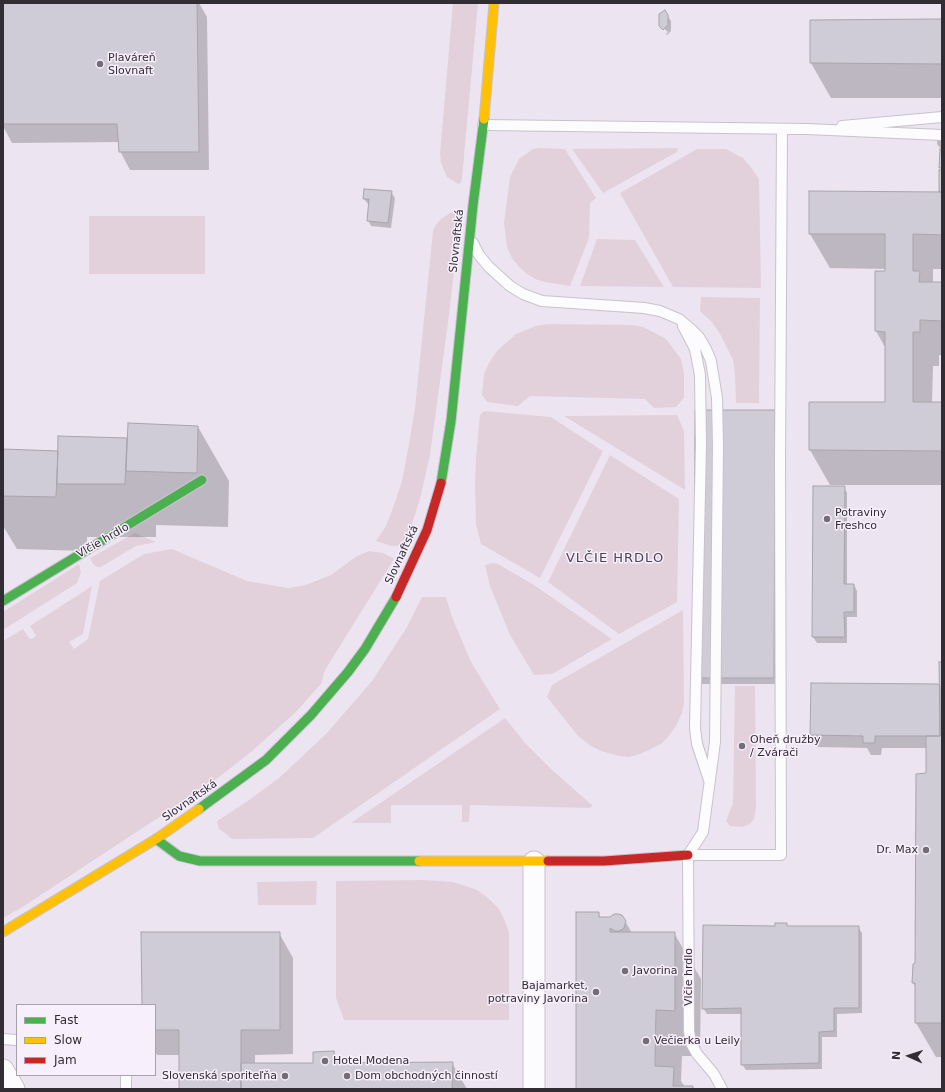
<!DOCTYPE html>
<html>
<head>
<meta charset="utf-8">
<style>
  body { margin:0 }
  #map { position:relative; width:945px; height:1092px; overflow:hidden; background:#ece5f1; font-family:"DejaVu Sans",sans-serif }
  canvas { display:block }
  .frame { position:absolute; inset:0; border:4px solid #322d35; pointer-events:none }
  .legend { position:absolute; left:16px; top:1004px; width:140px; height:72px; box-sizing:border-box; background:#f7effc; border:1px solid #a8a1ac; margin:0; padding:5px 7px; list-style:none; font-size:12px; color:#322d35 }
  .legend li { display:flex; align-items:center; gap:8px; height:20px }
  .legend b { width:20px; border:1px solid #a8a1ac }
  .north { position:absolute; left:889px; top:1036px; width:40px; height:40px; -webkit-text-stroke:3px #f7effc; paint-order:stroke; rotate:273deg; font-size:11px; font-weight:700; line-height:16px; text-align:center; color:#322d35 }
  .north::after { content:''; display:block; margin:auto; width:14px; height:18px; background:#322d35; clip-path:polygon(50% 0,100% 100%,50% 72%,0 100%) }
</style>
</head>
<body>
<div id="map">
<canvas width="945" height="1092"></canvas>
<div class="frame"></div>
<ul class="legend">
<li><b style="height:5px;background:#4caf50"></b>Fast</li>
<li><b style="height:5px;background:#ffc107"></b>Slow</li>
<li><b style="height:5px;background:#c62828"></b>Jam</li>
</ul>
<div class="north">N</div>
</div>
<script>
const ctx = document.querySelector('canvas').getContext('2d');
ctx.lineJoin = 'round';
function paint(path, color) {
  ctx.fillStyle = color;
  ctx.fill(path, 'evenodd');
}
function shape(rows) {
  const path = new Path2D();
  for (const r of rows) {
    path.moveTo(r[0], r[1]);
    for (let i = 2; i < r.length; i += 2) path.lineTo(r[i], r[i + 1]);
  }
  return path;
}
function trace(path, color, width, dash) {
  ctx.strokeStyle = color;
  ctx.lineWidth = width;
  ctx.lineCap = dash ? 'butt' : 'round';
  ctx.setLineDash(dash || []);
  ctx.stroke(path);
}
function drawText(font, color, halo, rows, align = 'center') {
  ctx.font = font + ' "DejaVu Sans",sans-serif';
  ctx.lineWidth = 3;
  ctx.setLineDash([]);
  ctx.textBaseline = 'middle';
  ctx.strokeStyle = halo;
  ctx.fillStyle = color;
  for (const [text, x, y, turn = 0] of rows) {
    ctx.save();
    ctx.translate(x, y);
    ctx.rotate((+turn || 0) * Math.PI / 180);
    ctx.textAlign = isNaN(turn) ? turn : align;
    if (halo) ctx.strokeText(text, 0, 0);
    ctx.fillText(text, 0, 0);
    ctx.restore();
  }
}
paint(shape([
  [453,3,478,3,462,178,461,183,458,184,447,177,441,163,440,154],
  [539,148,565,149,596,198,590,203,589,238,570,286,545,282,535,279,526,273,519,267,512,258,507,247,504,223,510,177,519,159,533,149],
  [678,148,677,152,603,193,572,149],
  [697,149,726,149,743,158,750,166,759,179,761,288,673,287,620,193],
  [461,209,449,315,430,455,420,499,405,545,392,546,376,541,386,526,394,505,402,481,409,444,415,408,433,231,435,226,441,219,450,213],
  [89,216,205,216,205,274,89,274],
  [597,239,635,240,664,287,580,286],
  [701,297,760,298,759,403,736,403,735,375,733,360,720,334,712,322,700,311],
  [547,324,632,325,643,327,655,333,666,339,681,359,684,374,684,398,676,407,654,408,645,399,530,396,518,406,487,402,482,395,484,374,489,363,497,351,516,334,536,326],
  [484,411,551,417,603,451,540,578,481,544,476,524,475,485,476,457,480,415],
  [677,415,684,431,685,490,564,416],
  [610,455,679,499,677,602,619,634,548,582],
  [135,533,156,542,136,546,101,567,97,567,93,564,90,558],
  [172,549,247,581,288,588,306,585,331,575,357,556,369,551,383,553,394,559,325,670,321,684,296,712,251,752,214,781,21,908,3,918,3,641,23,629,30,639,33,638,36,636,30,626,92,586,83,634,69,642,74,649,88,639,100,581,144,554],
  [493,563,498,564,534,585,612,639,552,674,534,675,510,635,490,586,485,565],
  [79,564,81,572,77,583,3,630,3,612],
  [422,597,446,597,452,617,471,662,500,709,313,838,232,839,226,834,219,829,217,821,245,803,279,778,327,733,372,681,407,627],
  [683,610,684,703,682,713,676,726,668,737,661,744,653,748,640,754,629,757,619,756,601,751,591,746,578,736,547,697,552,685],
  [735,686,755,686,756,808,754,819,750,824,743,827,730,826,726,821,733,803],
  [505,718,526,744,551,769,593,806,589,808,470,805,469,822,462,822,462,805,391,805,391,823,351,823],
  [425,880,453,882,475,889,487,897,499,909,505,921,509,933,509,1020,344,1020,336,998,336,881],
  [317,881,316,905,258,905,257,882]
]), '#e2d1da');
paint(shape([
  [3,3,199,3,207,17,209,170,130,170,120,151,119,142,12,143,3,126],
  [667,15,671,21,671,31,667,35,663,31,666,34,668,32,662,27],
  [942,20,942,98,831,98,811,63,811,21],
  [937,132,942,132,942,170,940,167,941,149,937,144],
  [942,171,942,269,933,269,933,283,942,283,942,355,939,355,939,366,933,366,932,403,942,403,942,485,830,485,810,450,810,403,886,403,886,349,876,331,876,272,886,272,886,269,830,268,810,234,940,193],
  [391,192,395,198,391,228,371,226,368,220,369,205,368,204,364,199],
  [774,411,778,417,777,684,699,684],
  [198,427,229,481,228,527,156,525,156,537,87,537,87,551,17,549,3,526,3,450,59,452,59,437,128,439],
  [844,487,847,493,847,585,854,585,857,591,857,617,847,617,847,643,817,643,813,637],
  [942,663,942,1057,936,1057,916,1023,916,988,913,983,916,964,927,774,927,748,882,748,881,755,871,755,867,748,818,747,811,735,941,689],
  [598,913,601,918,611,918,622,916,632,933,674,933,701,979,700,1056,682,1056,681,1081,685,1087,693,1087,694,1089,577,1089],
  [786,924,788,927,858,927,862,933,862,1013,837,1014,837,1037,822,1037,822,1069,746,1070,742,1064,742,1014,707,1014,703,1008,775,927],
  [279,933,293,958,293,1054,255,1055,255,1064,314,1064,333,1052,340,1064,452,1063,467,1089,180,1089,180,1055,157,1055,155,1051,155,1005,143,1005]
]), '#0003');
const building = shape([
  [3,3,197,3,199,152,119,152,117,124,3,124,3,3],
  [665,10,668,15,668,25,663,30,659,26,659,14,665,10],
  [942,19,942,64,810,63,810,20,942,19],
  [940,149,942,149,942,168,939,168,940,149],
  [939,170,942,170,942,192,939,192,939,170],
  [364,189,392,191,388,223,367,221,369,199,363,199,364,189],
  [809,191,942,192,942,235,913,234,913,271,920,271,919,282,942,282,942,321,920,320,920,332,913,332,913,402,942,402,942,451,809,450,809,402,885,402,885,332,875,331,875,271,885,271,885,234,809,234,809,191],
  [695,410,775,410,774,678,694,678,695,410],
  [128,423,198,426,197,473,126,471,128,423],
  [58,436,127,438,125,484,57,484,58,436],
  [3,449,58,451,56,497,3,496,3,449],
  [813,486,845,486,844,584,854,584,854,612,844,612,845,637,812,637,813,486],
  [939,662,942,662,942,1023,915,1023,915,983,912,983,913,964,915,963,916,774,926,773,926,736,940,736,939,662],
  [811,683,938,684,940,686,940,736,875,736,875,743,863,743,863,736,810,735,811,683],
  [576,912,599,912,599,917,610,917,614,914,618,914,622,915,626,921,624,928,619,931,615,931,610,928,610,932,675,932,675,1011,656,1010,655,1066,674,1067,673,1086,693,1086,693,1089,576,1089,576,912],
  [775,923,787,923,787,926,859,926,859,1008,834,1008,834,1031,819,1032,819,1063,741,1065,741,1008,702,1009,703,925,775,926,775,923],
  [141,932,280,932,280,1030,241,1030,241,1089,179,1089,179,1030,155,1030,155,1005,142,1005,141,932],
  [334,1051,335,1063,453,1062,452,1089,241,1089,241,1063,313,1063,313,1052,334,1051]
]);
paint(building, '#d0ccd7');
trace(building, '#a8a4ad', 1);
const lane = shape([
  [483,125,807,129,942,135],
  [842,126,942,117],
  [473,243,479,255,489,267,510,286,523,294,542,301,644,308,660,311,679,319,691,329,699,337,706,349,711,361,717,398,718,445,715,742,703,832,688,855],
  [683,326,695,349,700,375,701,444,695,728,697,744,709,780],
  [688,855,781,855,780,460,782,129],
  [688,855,689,1031,691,1043,697,1054,714,1074,722,1089],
  [3,1039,17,1040],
  [126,1075,126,1089]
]);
const street = shape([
  [3,1070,14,1089],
  [534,1089,534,862]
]);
const fast = shape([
  [441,483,451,421,473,205,484,119],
  [3,601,202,480],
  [199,809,266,760,311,715,348,672,365,649,396,597],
  [156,839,179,856,200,861,419,861]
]);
const slow = shape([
  [484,119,494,3],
  [419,861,548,861],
  [3,932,156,839,199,809]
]);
const jam = shape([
  [396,597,427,530,441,483],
  [548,861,604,861,688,855]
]);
trace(lane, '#c8c2cc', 12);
trace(street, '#c8c2cc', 23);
trace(fast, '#c8c2cc', 11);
trace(slow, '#c8c2cc', 11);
trace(jam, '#c8c2cc', 11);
trace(lane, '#fcfbfd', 10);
trace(street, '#fcfbfd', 21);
trace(fast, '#4caf50', 9);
trace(slow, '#ffc107', 9);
trace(jam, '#c62828', 9);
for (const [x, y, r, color] of [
  [100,64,4,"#736d77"],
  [827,519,4,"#736d77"],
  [742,746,4,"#736d77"],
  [926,850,4,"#736d77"],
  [625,971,4,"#736d77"],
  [596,992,4,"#736d77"],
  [646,1041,4,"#736d77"],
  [325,1061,4,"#736d77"],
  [285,1076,4,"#736d77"],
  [347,1076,4,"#736d77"]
]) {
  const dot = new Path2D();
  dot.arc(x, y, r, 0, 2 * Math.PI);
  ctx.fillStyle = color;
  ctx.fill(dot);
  trace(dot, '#f7effc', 1.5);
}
drawText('11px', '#322d35', '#f7effc', [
  ["Plaváreň",108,58],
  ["Slovnaft",108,71],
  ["Potraviny",835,513],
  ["Freshco",835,526],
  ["Oheň družby",750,740],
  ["/ Zvárači",750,753],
  ["Dr. Max",918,850,"right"],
  ["Javorina",633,971],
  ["Bajamarket,",588,986,"right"],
  ["potraviny Javorina",588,999,"right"],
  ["Večierka u Leily",654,1041],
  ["Hotel Modena",333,1061],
  ["Slovenská sporiteľňa",277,1076,"right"],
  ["Dom obchodných činností",355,1076]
], 'left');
drawText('11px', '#322d35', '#f7effc', [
  ["Slovnaftská",457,241,-84],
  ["Vlčie hrdlo",103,541,-30],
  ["Slovnaftská",402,555,-65],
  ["Slovnaftská",190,801,-35],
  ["Vlčie hrdlo",689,977,-90]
]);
ctx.letterSpacing = '1px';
drawText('13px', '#4f4456', '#f7effc', [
  ["VLČIE HRDLO",615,559]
]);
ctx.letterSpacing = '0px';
</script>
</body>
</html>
